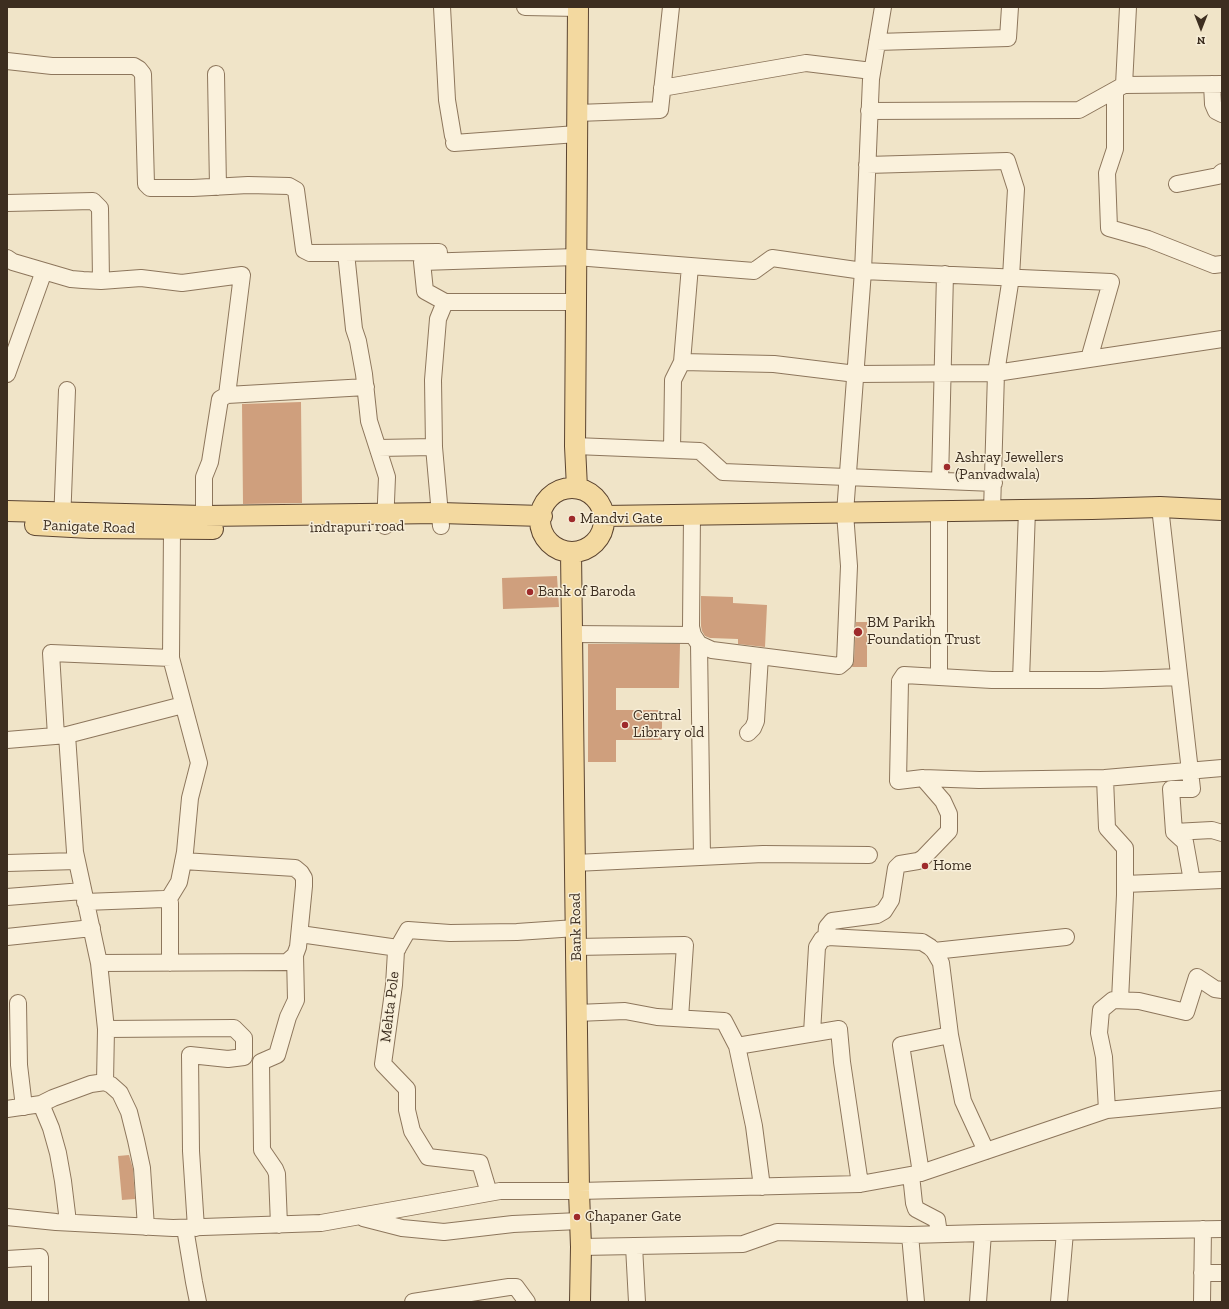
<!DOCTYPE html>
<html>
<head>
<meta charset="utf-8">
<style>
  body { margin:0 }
  #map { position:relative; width:1229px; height:1309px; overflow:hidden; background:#f0e4c8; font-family:"Zilla Slab",serif }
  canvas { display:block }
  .frame { position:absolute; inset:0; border:8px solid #3d2e20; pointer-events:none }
  .north { position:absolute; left:1181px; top:8px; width:40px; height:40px; -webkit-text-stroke:3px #f7eed8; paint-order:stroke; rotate:180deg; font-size:11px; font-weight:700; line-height:16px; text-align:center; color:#3d2e20 }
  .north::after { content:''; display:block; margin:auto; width:14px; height:18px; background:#3d2e20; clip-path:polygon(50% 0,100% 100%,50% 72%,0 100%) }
</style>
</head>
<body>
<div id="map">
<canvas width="1229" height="1309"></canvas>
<div class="frame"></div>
<div class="north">N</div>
</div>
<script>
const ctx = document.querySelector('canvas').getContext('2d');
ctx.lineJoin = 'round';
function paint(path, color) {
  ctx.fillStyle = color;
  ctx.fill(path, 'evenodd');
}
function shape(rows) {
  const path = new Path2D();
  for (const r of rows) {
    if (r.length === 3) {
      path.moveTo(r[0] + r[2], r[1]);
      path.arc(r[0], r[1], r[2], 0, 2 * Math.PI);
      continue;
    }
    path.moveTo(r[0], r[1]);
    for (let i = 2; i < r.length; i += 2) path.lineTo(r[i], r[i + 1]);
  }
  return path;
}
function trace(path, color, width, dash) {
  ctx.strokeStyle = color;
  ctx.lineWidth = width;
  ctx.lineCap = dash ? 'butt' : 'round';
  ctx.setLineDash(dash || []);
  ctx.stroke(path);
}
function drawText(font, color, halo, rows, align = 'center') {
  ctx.font = font + ' "Zilla Slab",serif';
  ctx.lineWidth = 3;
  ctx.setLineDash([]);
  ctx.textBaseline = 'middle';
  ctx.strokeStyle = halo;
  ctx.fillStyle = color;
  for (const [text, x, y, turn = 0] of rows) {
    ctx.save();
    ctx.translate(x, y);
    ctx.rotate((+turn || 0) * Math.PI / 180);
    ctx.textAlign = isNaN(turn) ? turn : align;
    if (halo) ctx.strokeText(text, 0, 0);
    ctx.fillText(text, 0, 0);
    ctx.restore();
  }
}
paint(shape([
  [301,402,302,503,243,504,242,404],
  [557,576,559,607,503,609,502,578],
  [701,596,733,597,733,603,767,605,765,647,738,644,738,639,710,638,705,636,702,631,701,626],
  [856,622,867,622,867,667,852,667,854,661],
  [588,644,680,644,679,688,616,688,616,710,662,710,662,740,616,740,616,762,588,762],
  [129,1155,133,1169,135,1199,122,1200,118,1156]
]), '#cf9f7d');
const minor = shape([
  [442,7,447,100,453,136],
  [525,7,578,8],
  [877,42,1008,38,1010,7],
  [7,61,52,66,134,66,139,69,143,74,146,184,150,188,193,188,248,185,289,186,296,190,304,250,310,253,439,252],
  [216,74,218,187],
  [1212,84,1213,104,1216,111,1222,114],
  [1124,85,1128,7],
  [662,88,806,63,872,71],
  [1115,91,1115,149,1107,173,1109,228,1148,239,1214,265,1222,264],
  [869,111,1079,110,1124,85,1222,84],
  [577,113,660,110,671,7],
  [454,143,577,134],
  [867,165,1007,161,1016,189,1011,277,996,373,992,511],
  [1177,184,1218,176,1222,172],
  [7,203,93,201,100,208,101,281],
  [346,253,354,329,358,341,364,374,369,421,387,477,385,526],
  [7,258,13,262,71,279,83,280,101,281,141,278,182,283,242,275,227,395,366,387],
  [445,302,425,291,422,262,576,257,754,271,772,258,863,271,1111,282,1089,359],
  [682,362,774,364,856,374,996,373,1222,339],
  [7,374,44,271],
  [575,446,700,451,723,472,994,483],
  [378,448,434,447],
  [672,450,673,380,682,362,690,266],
  [940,481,945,274],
  [1160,507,1192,789,1171,789,1174,832],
  [939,511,939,677],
  [692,515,691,627,693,635,699,644,712,650,839,666,845,661,849,566,845,513,863,271,871,79,883,7],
  [204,516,204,477,210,462,220,399,227,395],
  [62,523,67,390],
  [441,526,434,447,433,380,438,319,445,302,576,302],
  [572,634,693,635],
  [699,644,702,857],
  [1021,680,1027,510],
  [748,733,753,728,756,721,760,656],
  [67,735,183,705],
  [56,736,51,653,171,658],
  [7,740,67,735,75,852,99,963,106,1029,105,1082],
  [1105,778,979,780,923,778,898,781,900,681,904,675,992,680,1101,680,1179,677],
  [7,863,77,861],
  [575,863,763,854,869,855],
  [1192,881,1185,842,1174,832,1212,830,1222,833],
  [1125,884,1222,880],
  [7,897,83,891],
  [168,900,179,882,185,852,190,798,199,763,171,658,172,530],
  [85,902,164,899,168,900,170,903,170,963],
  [300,934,398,948],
  [7,937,92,928],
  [826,938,827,927,832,921,877,915,884,911,891,900,896,868,900,864,918,861,923,858,949,831,949,814,943,801,923,778],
  [576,947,685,945,680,1018],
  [934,951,1066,937],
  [99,963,287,962,295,955,298,947,304,886,304,878,301,873,295,868,183,861],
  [1120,1000,1125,895,1125,848,1107,828,1105,778,1222,768],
  [18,1003,19,1065,24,1107],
  [577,1013,625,1011,657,1017,724,1021,737,1046,754,1126,762,1187],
  [106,1029,234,1028,244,1038,244,1057,228,1059,190,1055,191,1151,196,1228],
  [812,1033,817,947,822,939,828,937,922,942,930,947,934,951,941,963,950,1035],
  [737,1046,839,1029,842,1062,860,1184],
  [41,1104,51,1128,58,1153,63,1181,68,1222],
  [7,1109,41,1104,53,1098,91,1084,105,1082,111,1085,120,1093,129,1112,136,1140,142,1168,146,1227],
  [1107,1110,1104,1057,1099,1033,1101,1010,1113,1000,1139,1001,1186,1012,1197,977,1215,989,1222,990],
  [921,1173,901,1045,950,1035,963,1101,986,1151],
  [911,1175,914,1203,916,1209,937,1220,939,1234],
  [489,1193,480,1163,428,1157,412,1131,407,1110,407,1089,383,1064,394,985,396,951,408,930,450,933,517,932,576,928],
  [7,1217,56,1222,173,1228,321,1223,500,1191,579,1191,860,1184,921,1173,1107,1110,1222,1099],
  [363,1218,402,1228,444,1232,513,1224,579,1221],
  [279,1225,277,1174,275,1169,262,1150,261,1062,277,1055,288,1017,296,1000,295,955],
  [185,1228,194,1282,198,1302],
  [910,1235,916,1302],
  [634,1246,637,1302],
  [581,1247,743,1244,777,1232,910,1235,983,1233,1222,1229],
  [7,1259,40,1257,40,1302],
  [1202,1273,1222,1273],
  [413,1302,509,1287,516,1287,527,1302],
  [978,1302,983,1233],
  [1059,1302,1065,1232],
  [1202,1302,1203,1229]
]);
const major = shape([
  [577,488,575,446,578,7],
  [572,520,32],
  [7,511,204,516,440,513,542,516],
  [603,516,1092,509,1160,507,1222,510],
  [35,525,90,528,213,529],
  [571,552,579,1191,581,1247,580,1302]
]);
trace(minor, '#8d765c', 18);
trace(major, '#5b4430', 22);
trace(minor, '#faf1dc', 16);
trace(major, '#f3d9a0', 20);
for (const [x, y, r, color] of [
  [947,467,4,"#9e2a2b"],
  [572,519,4,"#9e2a2b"],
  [530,592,4,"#9e2a2b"],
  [858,632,5,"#9e2a2b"],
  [625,725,4,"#9e2a2b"],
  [925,866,4,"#9e2a2b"],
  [577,1217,4,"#9e2a2b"]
]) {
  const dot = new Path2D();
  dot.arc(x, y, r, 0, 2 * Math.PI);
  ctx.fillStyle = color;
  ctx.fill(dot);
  trace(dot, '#f7eed8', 1.5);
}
drawText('15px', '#3d2e20', '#f7eed8', [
  ["Ashray Jewellers",955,458],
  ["(Panvadwala)",955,475],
  ["Mandvi Gate",580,519],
  ["Bank of Baroda",538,592],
  ["BM Parikh",867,623],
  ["Foundation Trust",867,640],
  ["Central",633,716],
  ["Library old",633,733],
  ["Home",933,866],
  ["Chapaner Gate",585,1217]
], 'left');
drawText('15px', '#3d2e20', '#f7eed8', [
  ["Panigate Road",89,527,2],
  ["indrapuri road",357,527,-1],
  ["Bank Road",576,927,-91],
  ["Mehta Pole",390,1007,-83]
]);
</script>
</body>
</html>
